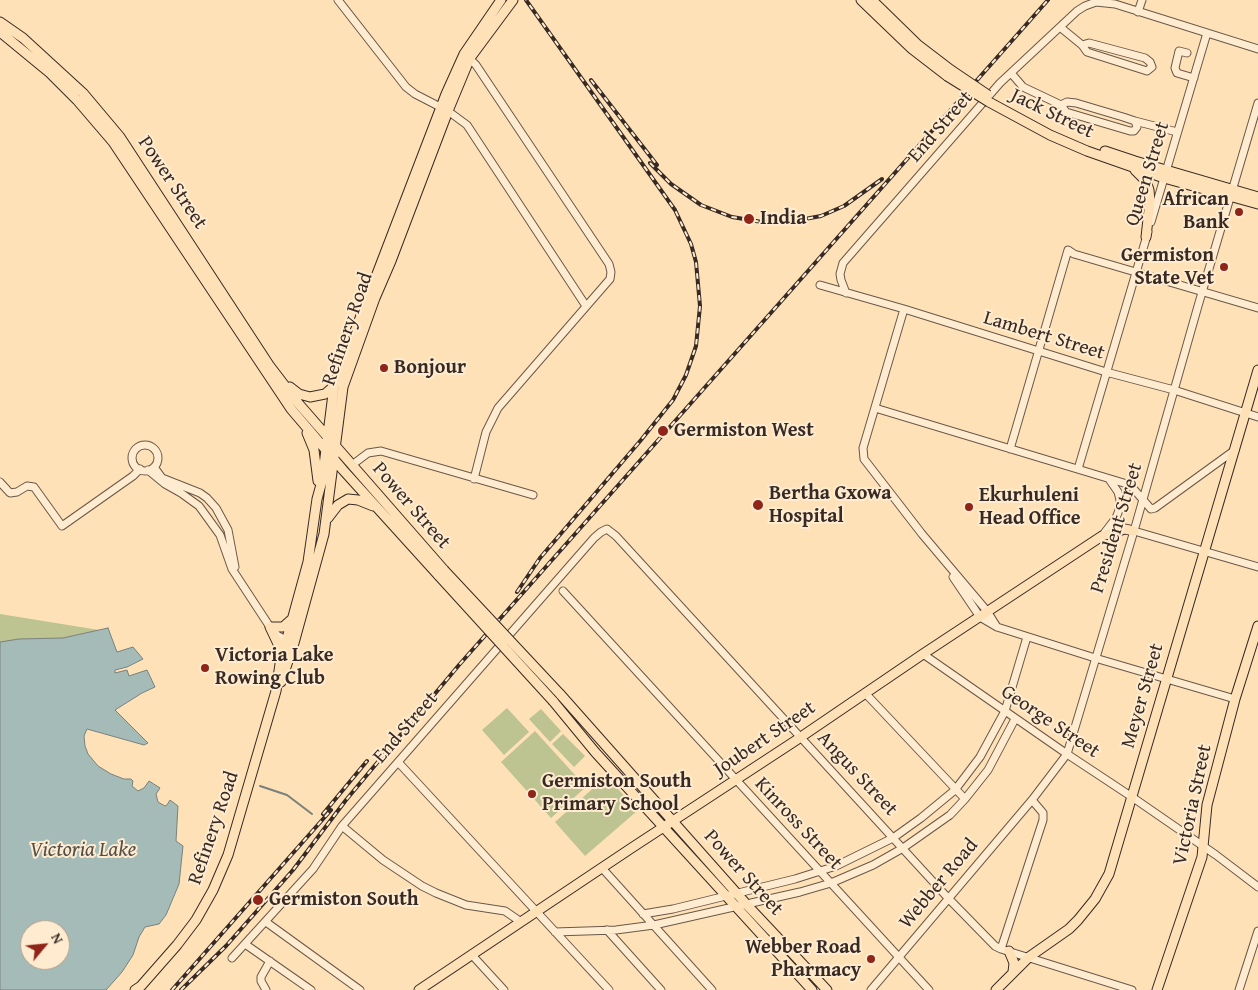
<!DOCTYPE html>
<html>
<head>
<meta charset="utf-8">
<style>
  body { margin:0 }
  #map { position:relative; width:1258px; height:990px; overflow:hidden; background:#ffe1b7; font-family:"Gentium Book Plus",serif }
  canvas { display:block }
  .north { position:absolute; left:20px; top:920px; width:50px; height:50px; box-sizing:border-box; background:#ffecd0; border:1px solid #af9e8b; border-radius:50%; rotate:62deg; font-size:14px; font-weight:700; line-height:20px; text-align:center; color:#372a24 }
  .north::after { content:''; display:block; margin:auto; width:18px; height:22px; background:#8f2418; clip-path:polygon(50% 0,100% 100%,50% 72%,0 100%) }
</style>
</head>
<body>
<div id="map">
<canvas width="1258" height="990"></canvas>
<div class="north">N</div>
</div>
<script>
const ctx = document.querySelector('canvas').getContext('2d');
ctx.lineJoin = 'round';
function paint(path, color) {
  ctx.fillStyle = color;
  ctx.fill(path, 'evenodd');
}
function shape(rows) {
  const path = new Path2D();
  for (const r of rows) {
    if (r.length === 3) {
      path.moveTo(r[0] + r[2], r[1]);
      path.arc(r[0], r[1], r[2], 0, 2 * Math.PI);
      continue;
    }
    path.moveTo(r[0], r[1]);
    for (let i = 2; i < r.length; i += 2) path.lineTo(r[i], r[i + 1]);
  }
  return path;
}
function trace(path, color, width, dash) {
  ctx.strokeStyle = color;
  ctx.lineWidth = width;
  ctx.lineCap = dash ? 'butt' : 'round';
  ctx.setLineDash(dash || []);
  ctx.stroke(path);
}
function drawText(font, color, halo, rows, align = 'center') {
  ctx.font = font + ' "Gentium Book Plus",serif';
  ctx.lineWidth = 4;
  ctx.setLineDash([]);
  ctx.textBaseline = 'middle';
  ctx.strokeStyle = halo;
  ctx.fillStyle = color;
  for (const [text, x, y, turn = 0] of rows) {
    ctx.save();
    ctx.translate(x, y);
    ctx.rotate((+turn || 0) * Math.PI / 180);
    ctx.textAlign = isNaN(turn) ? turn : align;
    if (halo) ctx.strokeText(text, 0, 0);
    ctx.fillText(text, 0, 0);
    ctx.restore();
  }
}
paint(shape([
  [0,614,99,630,63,638,19,639,0,642],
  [507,708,529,732,504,755,482,730],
  [541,709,561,731,550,742,529,719],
  [535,731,586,787,551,818,501,762],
  [563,734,585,756,574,767,552,744],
  [607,776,637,811,585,856,555,822]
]), '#bdc391');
const water = shape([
  [108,628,117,652,133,647,143,659,127,667,115,670,115,673,127,670,129,676,147,670,155,687,142,693,115,710,148,743,144,745,87,729,84,736,85,746,88,754,98,766,111,774,124,779,131,779,133,781,132,786,138,791,144,788,149,781,160,788,156,794,158,802,165,806,167,805,170,800,178,806,176,841,183,846,179,884,166,915,159,924,145,927,139,937,133,955,122,972,106,990,0,990,0,642,19,639,63,638,108,628],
  [30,930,60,930,60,960,30,960,30,930]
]);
paint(water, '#a4bbb8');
trace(water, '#78817d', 1);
trace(shape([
  [260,786,287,795,312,814]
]), '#78817d', 2);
const minor = shape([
  [338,0,406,87,415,94,448,111,467,125,586,306],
  [1138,12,1142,0],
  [1060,27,1082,45,1087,52,1147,71,1152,67,1150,62,1145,58,1089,43,1082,45],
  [1187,53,1179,51,1175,68,1177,73,1194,78],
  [468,57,476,65,609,264,611,272,610,279,498,408,486,432,474,479],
  [1011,73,1023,87,1061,105,1066,112,1130,131,1134,131,1137,127,1135,121,1123,117,1076,103,1067,102,1061,105],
  [1135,121,1177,132],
  [1151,222,1207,33],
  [820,285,904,309,1106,372,1174,390,1258,417],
  [846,293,841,280,840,274,843,263,1000,83,1077,11,1085,6,1096,2,1115,4,1258,49],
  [904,309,863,448,864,459,922,534,987,611,997,627],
  [875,408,1127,484,1131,486,1151,509,1155,508,1235,450],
  [145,458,13],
  [1010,449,1068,250,1074,254,1258,308],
  [352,465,368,453,381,451,533,495],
  [154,467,162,478,200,493,207,498,216,508,228,530,235,567],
  [1078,469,1148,232],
  [148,470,165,484,181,493,199,506,220,535,232,569,270,627,278,636,290,642],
  [0,482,10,493,17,492,27,486,34,487,62,526,133,476,140,469],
  [1134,531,1258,567],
  [1102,536,1116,518,1119,510,1120,500,1118,492,1109,479],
  [953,577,980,617,997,627,1095,658,1235,699],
  [563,591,929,990],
  [923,654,1067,754,1132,797,1216,855,1258,887],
  [865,693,965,799],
  [398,762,609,990],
  [342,826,383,860,422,886,436,893,466,905,505,911,521,922],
  [602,868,712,990],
  [643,914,673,909,795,879,836,866,893,838,921,818,955,790,980,757,1005,711,1027,637],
  [266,922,360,990],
  [607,930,661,990],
  [555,932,616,930,654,925,800,892,831,883,873,865,903,848,950,815,965,799,988,770,1015,719],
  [245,944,311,990],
  [1001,949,1043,820,1043,813,1032,800],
  [472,955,504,990],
  [232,958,313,869,342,826,594,538,601,532,607,529,616,536,948,898,995,946,1001,949,1132,990],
  [266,990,261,981,261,977,270,961],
  [871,990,1032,800,1067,754,1134,531,1198,306,1258,103],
  [1239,990,1258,931]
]);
const major = shape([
  [861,0,912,49,947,76],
  [872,0,917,44,951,70],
  [0,22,23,38,83,93,120,137,269,365,298,403,444,570],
  [0,32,50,73,77,100,113,142,291,409,343,470,439,576],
  [989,102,1050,135,1087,151,1164,178,1258,204],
  [1105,151,1135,161,1258,197],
  [1135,170,1146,181,1149,190,1150,201,1146,237],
  [290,387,299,394,310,397,325,394,334,386],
  [307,433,314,450,318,481],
  [328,518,338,505,348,499,358,500,373,506],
  [270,627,279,646,280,659],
  [270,627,283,627,293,618],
  [281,682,294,643,324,534,343,387,375,298,391,261,448,111,470,58,513,0],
  [560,694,747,905,827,990],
  [553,701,595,752,812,990],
  [1009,951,1014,963,1013,972],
  [135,990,141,986,177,945,196,920,213,890,228,855,276,691,280,664,308,562,317,499,322,481,334,386,446,94,464,54,501,0],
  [419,990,630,849,795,741,923,654,1102,536,1125,529,1134,531],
  [996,990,1029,957,1069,929,1078,920,1095,899,1109,874,1258,370],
  [1157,990,1202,857,1207,805,1235,699,1258,626]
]);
trace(minor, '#695849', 9);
trace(major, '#372a24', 11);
trace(minor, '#ffecd0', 7);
trace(major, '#ffe1b7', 9);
const rail = shape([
  [591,80,657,165],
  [650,163,671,184,701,205,732,217,762,222,794,221,821,216,844,206,882,179],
  [517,592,540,558,641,440,673,400,686,375,696,346,700,306,696,262,691,244,675,210,526,0],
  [323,814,367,761],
  [172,990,331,810],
  [181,990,226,946,293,870,346,800,459,665,1048,0]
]);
trace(rail, '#372a24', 4);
trace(rail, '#ffecd0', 2, [5.5]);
const majorBridge = shape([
  [951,70,988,95],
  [947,76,989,102],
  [444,570,560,694],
  [439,576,553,701]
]);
trace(majorBridge, '#372a24', 11, []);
trace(majorBridge, '#ffe1b7', 9);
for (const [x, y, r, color] of [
  [1239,212,5,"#8f2418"],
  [749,219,6,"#8f2418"],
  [1224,267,5,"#8f2418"],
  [384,368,5,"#8f2418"],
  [663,431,6,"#8f2418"],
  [758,505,6,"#8f2418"],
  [969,507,5,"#8f2418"],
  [205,668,5,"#8f2418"],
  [532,794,5,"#8f2418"],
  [258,900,6,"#8f2418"],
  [871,959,5,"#8f2418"]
]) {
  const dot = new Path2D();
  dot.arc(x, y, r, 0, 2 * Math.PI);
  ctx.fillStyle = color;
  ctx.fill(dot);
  trace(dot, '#ffecd0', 2);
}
drawText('20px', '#372a24', '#ffecd0', [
  ["Jack Street",1052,114,26],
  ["End Street",941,127,-49],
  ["Queen Street",1148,174,-73],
  ["Power Street",172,183,56],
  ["Refinery Road",348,329,-71],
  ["Lambert Street",1044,336,17],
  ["Power Street",411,506,49],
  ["President Street",1117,528,-73],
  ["Meyer Street",1143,696,-74],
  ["George Street",1050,722,34],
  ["End Street",406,728,-49],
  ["Joubert Street",765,739,-34],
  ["Angus Street",857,774,47],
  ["Victoria Street",1193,805,-78],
  ["Kinross Street",798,824,47],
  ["Refinery Road",214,828,-71],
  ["Power Street",743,873,48],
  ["Webber Road",939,884,-50]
]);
drawText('bold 20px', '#372a24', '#ffecd0', [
  ["African",1229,200,"right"],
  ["Bank",1229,223,"right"],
  ["India",760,219],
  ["Germiston",1214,256,"right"],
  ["State Vet",1214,279,"right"],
  ["Bonjour",394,368],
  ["Germiston West",674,431],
  ["Bertha Gxowa",769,494],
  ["Hospital",769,517],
  ["Ekurhuleni",979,496],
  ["Head Office",979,519],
  ["Victoria Lake",215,656],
  ["Rowing Club",215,679],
  ["Germiston South",542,782],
  ["Primary School",542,805],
  ["Germiston South",269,900],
  ["Webber Road",861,948,"right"],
  ["Pharmacy",861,971,"right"]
], 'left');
drawText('italic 21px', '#524e49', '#ffecd0', [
  ["Victoria Lake",83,851]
]);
</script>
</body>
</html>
